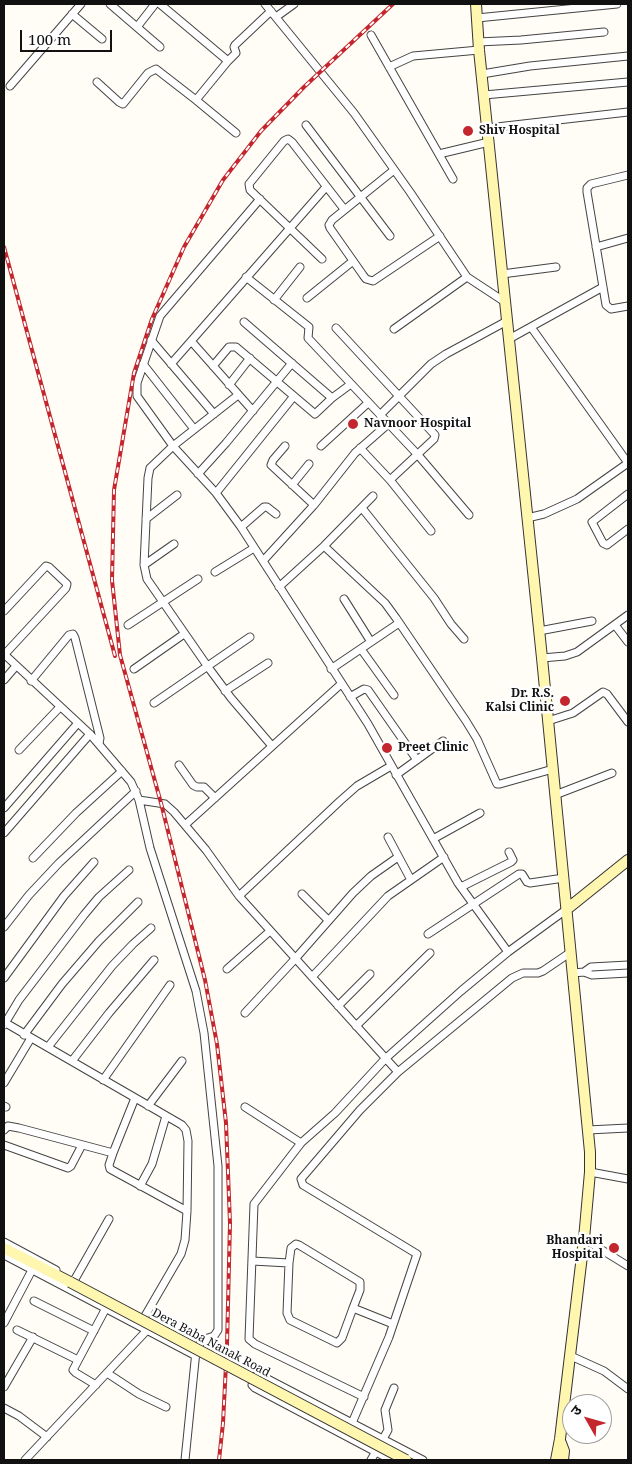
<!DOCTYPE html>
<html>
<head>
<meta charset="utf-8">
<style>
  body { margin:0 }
  #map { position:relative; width:632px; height:1464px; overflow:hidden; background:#fffdf5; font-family:"Noto Serif","Noto Sans Devanagari",serif }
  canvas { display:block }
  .frame { position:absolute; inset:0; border:5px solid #111; pointer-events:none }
  .north { position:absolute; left:562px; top:1394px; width:50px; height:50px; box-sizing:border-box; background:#fff; border:1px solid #a0a0a0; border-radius:50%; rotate:308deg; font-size:14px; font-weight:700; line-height:20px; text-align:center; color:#111 }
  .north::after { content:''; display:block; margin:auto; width:18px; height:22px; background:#c4262e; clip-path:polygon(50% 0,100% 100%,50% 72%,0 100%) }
  .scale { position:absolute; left:20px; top:30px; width:92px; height:22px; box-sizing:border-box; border:2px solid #111; border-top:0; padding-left:6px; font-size:15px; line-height:18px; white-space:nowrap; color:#111; -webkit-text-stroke:4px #fff; paint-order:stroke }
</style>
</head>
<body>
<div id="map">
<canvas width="632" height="1464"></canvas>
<div class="frame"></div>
<div class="north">उ</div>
<div class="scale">100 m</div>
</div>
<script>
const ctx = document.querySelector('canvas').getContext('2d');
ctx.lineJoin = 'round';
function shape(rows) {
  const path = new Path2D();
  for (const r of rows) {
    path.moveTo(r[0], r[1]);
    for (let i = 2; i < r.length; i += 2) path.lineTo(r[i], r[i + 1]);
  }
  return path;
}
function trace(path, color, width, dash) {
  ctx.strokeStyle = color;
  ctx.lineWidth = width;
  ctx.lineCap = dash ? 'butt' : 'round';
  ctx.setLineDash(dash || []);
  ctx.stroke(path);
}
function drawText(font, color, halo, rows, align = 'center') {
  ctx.font = font + ' "Noto Serif",serif';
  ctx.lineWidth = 5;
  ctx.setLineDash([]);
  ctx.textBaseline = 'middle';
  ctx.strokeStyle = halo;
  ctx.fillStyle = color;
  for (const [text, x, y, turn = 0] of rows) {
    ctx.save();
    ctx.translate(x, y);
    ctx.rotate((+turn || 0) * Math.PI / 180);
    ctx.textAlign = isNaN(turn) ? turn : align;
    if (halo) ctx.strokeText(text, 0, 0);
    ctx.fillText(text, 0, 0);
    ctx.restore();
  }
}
const minor = shape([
  [110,4,160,47],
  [160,4,228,61,196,100,236,133],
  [265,4,354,113,410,192,467,277,505,302],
  [72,14,102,39],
  [276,17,294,4],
  [477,18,617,4],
  [137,27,155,4],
  [371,35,453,179],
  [478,42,521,40,604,32],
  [228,61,236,53,234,47,235,45,271,11],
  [389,67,413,56,479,50],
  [482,74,530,66,628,56],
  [97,82,119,102,123,104,148,73,156,69,196,100],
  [10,86,81,4],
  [484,95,628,82],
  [306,125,390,236],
  [488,128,628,112],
  [439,154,489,142],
  [394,170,332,220,329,225,330,228,363,275,366,279,373,281,440,236],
  [628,175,591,184,587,188,587,192,606,305,611,309,628,306],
  [260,199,160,316,137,383,137,396,173,446,216,493,241,527,368,724,458,883,508,952],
  [596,247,628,238],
  [322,259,250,190,249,184,284,141,288,139,292,142,344,209],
  [502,274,556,267],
  [246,277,309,327,308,338,418,455,469,515],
  [307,298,353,261],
  [274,300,300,267],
  [244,322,332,398],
  [531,327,628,463],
  [336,328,435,435,434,439,390,480],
  [394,329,467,277],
  [509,339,603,287],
  [151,340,214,414],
  [192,342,253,411],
  [143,364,194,429],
  [171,364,326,187],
  [213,366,229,347,236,347,315,414,332,398,351,384],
  [229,385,250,358],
  [238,395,173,446,150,468,148,478,144,565,147,579,208,667,231,698,272,746],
  [380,415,431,364,446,354,507,321],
  [285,446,273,460,271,465,314,505],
  [321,446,368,403],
  [360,448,390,480,431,531],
  [198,474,226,443,292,363],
  [292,485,309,464],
  [216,493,294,396],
  [628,494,592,522,603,543,607,545,628,529],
  [362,508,434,598,451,624,464,639],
  [527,518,544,514,577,499,628,463],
  [146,519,177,495],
  [241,527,264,507,267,507,276,514],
  [324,546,370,589,385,603,396,618,466,721,477,739,497,784,500,784,553,769],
  [263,561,314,505,355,453,388,424],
  [144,565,174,544],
  [215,572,254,548],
  [279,587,324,546,373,496],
  [344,599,371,642],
  [4,611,46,566,49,567,67,584,66,588,4,655],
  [128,625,198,579],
  [615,625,628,642],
  [539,631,592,621],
  [361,649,394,695],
  [4,654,90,734,131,782,139,800,150,848,196,991,204,1033,218,1166,218,1330,214,1336,202,1340,196,1351,185,1460],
  [542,658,565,656,577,652,628,615],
  [134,669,184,634],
  [331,669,399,623],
  [4,680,16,666],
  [31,681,69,635,73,634,75,638,100,738,99,744],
  [225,691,268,663],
  [350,697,364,689,368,690,417,760],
  [154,703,250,637],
  [548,721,573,713,603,692,607,694,628,722],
  [19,750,60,707],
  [179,765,193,785,197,787,204,787,215,798],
  [396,775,443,741],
  [555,795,612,773],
  [139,800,165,804,174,812,206,850,239,896,398,1072],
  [4,808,78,723],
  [185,825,341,684],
  [4,833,90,734],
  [388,837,411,880],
  [433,839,480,813],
  [33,858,76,813,122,771],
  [461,887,511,862,513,860,509,852],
  [302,894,328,920],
  [239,896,340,801,357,786,391,766],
  [4,927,29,895,59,863,136,791],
  [428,934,519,874,522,874,527,882,530,883,564,878],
  [227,969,270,931],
  [584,972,591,967,628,965],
  [573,973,584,972,592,975,628,973],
  [312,977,388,896,444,857],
  [4,978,64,896,94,862],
  [338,1006,370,974],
  [245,1013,295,959,353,893,371,876,398,857],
  [4,1022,182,1125,186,1130,188,1141,187,1211,185,1240,181,1254,145,1316],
  [4,1025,19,1000,84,915,99,897,129,870],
  [356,1026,430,953],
  [24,1035,62,984,99,941,138,902],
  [48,1047,112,966,133,944,151,928],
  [72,1061,109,1013,154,960],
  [103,1080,170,985],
  [4,1083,31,1038],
  [135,1098,113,1153,109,1165,110,1169,187,1211],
  [4,1106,6,1107],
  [148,1106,182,1061],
  [245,1107,301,1143],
  [4,1130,8,1126,19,1128,113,1153],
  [588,1130,628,1128],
  [4,1145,68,1168,71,1166,82,1145],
  [590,1172,628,1179],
  [140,1186,152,1164,166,1116],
  [584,1239,628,1266],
  [4,1242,56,1270],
  [4,1255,196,1356],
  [252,1261,289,1263,291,1248,296,1244,299,1245,360,1282,360,1290,353,1308,393,1324],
  [289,1263,287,1313,290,1320,337,1343,342,1338,353,1308],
  [75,1279,109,1219],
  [34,1301,94,1331],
  [4,1323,32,1270],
  [17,1330,78,1360],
  [573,1357,604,1371,628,1389],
  [107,1373,139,1394,166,1407],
  [96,1385,76,1373,73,1370,106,1308],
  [4,1387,33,1337],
  [364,1397,255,1344,249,1339,254,1204,301,1143,335,1113,385,1059,461,991,508,952,567,909],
  [4,1408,19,1416,47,1437],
  [352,1423,389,1337,417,1254,303,1185,301,1179,360,1110,398,1072,512,978,523,973,538,973,543,971,571,952],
  [25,1460,150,1327],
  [371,1460,388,1430,385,1410,394,1388],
  [391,1460,255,1388,252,1385,255,1376,260,1375,423,1460]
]);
const secondary = shape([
  [476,4,479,50,542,658,590,1152,590,1172,584,1239,560,1439,556,1460],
  [567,909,628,860],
  [4,1248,70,1282],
  [561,1443,564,1451,563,1460]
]);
trace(minor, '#444', 9);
trace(secondary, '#333', 12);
trace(minor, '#fff', 7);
trace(secondary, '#fff6b0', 10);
const rail = shape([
  [4,247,115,656],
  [219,1460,223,1423,227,1345,230,1223,226,1123,217,1044,205,980,161,803,120,655,112,580,114,490,134,373,152,319,184,247,223,180,261,131,304,87,393,4]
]);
trace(rail, '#c4262e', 4);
trace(rail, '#fff', 2, [5.5]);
const secondaryBridge = shape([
  [70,1282,406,1460]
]);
trace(secondaryBridge, '#333', 12, []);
trace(secondaryBridge, '#fff6b0', 10);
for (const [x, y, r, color] of [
  [468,131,6,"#c4262e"],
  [353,424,6,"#c4262e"],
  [565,701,6,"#c4262e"],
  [387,748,6,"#c4262e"],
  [614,1248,6,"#c4262e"]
]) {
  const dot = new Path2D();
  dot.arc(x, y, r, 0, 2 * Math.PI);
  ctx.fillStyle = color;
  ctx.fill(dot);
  trace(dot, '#fff', 2);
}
drawText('bold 12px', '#111', '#fff', [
  ["Shiv Hospital",479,131],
  ["Navnoor Hospital",364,424],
  ["Dr. R.S.",554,694,"right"],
  ["Kalsi Clinic",554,708,"right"],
  ["Preet Clinic",398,748],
  ["Bhandari",603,1241,"right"],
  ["Hospital",603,1255,"right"]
], 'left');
drawText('12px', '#111', '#fff', [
  ["Dera Baba Nanak Road",211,1343,28]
]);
</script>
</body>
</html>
